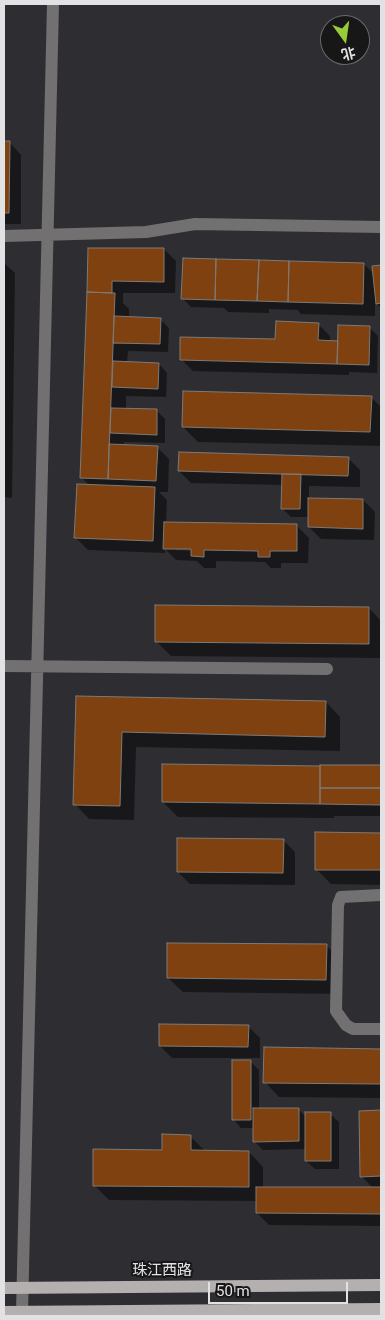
<!DOCTYPE html>
<html>
<head>
<meta charset="utf-8">
<style>
  body { margin:0 }
  #map { position:relative; width:385px; height:1320px; overflow:hidden; background:#2e2e32; font-family:Roboto,"Noto Sans SC",sans-serif }
  canvas { display:block }
  .frame { position:absolute; inset:0; border:5px solid #e2e2e5; pointer-events:none }
  .north { position:absolute; left:320px; top:15px; width:50px; height:50px; box-sizing:border-box; background:#171718; border:1px solid #68686a; border-radius:50%; rotate:166deg; font-size:14px; font-weight:700; line-height:20px; text-align:center; color:#e2e2e5 }
  .north::after { content:''; display:block; margin:auto; width:18px; height:22px; background:#97cc38; clip-path:polygon(50% 0,100% 100%,50% 72%,0 100%) }
  .scale { position:absolute; left:208px; top:1282px; width:140px; height:22px; box-sizing:border-box; border:2px solid #e2e2e5; border-top:0; padding-left:6px; font-size:15px; line-height:18px; white-space:nowrap; color:#e2e2e5; -webkit-text-stroke:4px #171718; paint-order:stroke }
</style>
</head>
<body>
<div id="map">
<canvas width="385" height="1320"></canvas>
<div class="frame"></div>
<div class="north">北</div>
<div class="scale">50 m</div>
</div>
<script>
const ctx = document.querySelector('canvas').getContext('2d');
ctx.lineJoin = 'round';
function paint(path, color) {
  ctx.fillStyle = color;
  ctx.fill(path, 'evenodd');
}
function shape(rows) {
  const path = new Path2D();
  for (const r of rows) {
    path.moveTo(r[0], r[1]);
    for (let i = 2; i < r.length; i += 2) path.lineTo(r[i], r[i + 1]);
  }
  return path;
}
function trace(path, color, width, dash) {
  ctx.strokeStyle = color;
  ctx.lineWidth = width;
  ctx.lineCap = dash ? 'butt' : 'round';
  ctx.setLineDash(dash || []);
  ctx.stroke(path);
}
function drawText(font, color, halo, rows, align = 'center') {
  ctx.font = font + ' Roboto,"Noto Sans SC",sans-serif';
  ctx.lineWidth = 4;
  ctx.setLineDash([]);
  ctx.textBaseline = 'middle';
  ctx.strokeStyle = halo;
  ctx.fillStyle = color;
  for (const [text, x, y, turn = 0] of rows) {
    ctx.save();
    ctx.translate(x, y);
    ctx.rotate((+turn || 0) * Math.PI / 180);
    ctx.textAlign = isNaN(turn) ? turn : align;
    if (halo) ctx.strokeText(text, 0, 0);
    ctx.fillText(text, 0, 0);
    ctx.restore();
  }
}
paint(shape([
  [4,142,9,142,21,155,21,224,4,224],
  [164,249,176,261,175,293,123,293,123,303,129,309,129,318,160,319,169,328,168,352,128,351,127,363,159,364,167,373,166,397,126,396,126,410,157,411,165,419,165,443,124,442,124,446,157,447,169,459,168,492,159,492,167,500,166,523,297,526,309,538,308,563,281,563,281,568,271,568,265,562,216,561,216,568,204,568,197,561,176,560,165,549,165,553,88,550,76,538,90,486,82,478,88,292],
  [175,548,197,548,197,551,175,550],
  [4,263,15,273,12,498,4,497],
  [364,264,374,274,374,267,381,266,381,308,375,302,375,316,301,314,298,310,269,309,269,313,228,312,224,308,191,307,183,299],
  [318,324,330,336,330,342,337,342,369,327,378,336,377,373,349,372,349,375,193,371,181,359,276,341],
  [371,397,381,407,381,446,198,442,183,427],
  [348,458,360,470,360,487,309,486,309,499,363,500,375,512,374,540,321,539,309,527,309,517,291,517,282,508,283,485,191,483,179,471],
  [369,608,381,621,381,658,171,656,156,641],
  [77,697,326,702,340,717,340,751,136,747,134,820,89,819,75,804],
  [322,766,381,767,381,816,334,816,334,818,178,817,163,802],
  [316,833,381,834,381,885,331,884,316,869],
  [283,840,295,852,295,885,190,884,178,872],
  [326,945,341,960,341,994,183,992,168,978],
  [248,1026,260,1038,260,1058,172,1058,160,1046],
  [265,1049,381,1050,381,1098,279,1097,265,1082],
  [250,1061,259,1070,259,1109,298,1109,306,1117,330,1114,339,1122,339,1169,315,1169,306,1161,306,1149,263,1150,254,1141,254,1128,241,1128,233,1119],
  [360,1112,381,1112,381,1226,269,1225,257,1213,257,1201,109,1200,94,1185,190,1136,205,1151,249,1152,263,1167,263,1188,373,1188,361,1176]
]), '#0007');
const building = shape([
  [4,141,10,141,9,213,4,213,4,141],
  [88,248,164,248,164,282,112,281,112,293,87,292,88,248],
  [183,258,216,259,215,300,181,299,183,258],
  [216,259,259,260,257,301,215,300,216,259],
  [259,260,289,261,288,302,257,301,259,260],
  [289,261,364,263,363,304,288,302,289,261],
  [381,265,381,303,376,304,372,266,381,265],
  [87,292,115,293,108,479,80,478,87,292],
  [114,316,161,318,160,344,113,343,114,316],
  [276,321,319,323,318,340,338,341,337,364,180,360,180,337,275,339,276,321],
  [338,325,370,326,369,365,337,364,338,325],
  [113,361,159,363,158,389,112,387,113,361],
  [183,391,372,396,370,432,182,427,183,391],
  [111,408,157,409,157,435,110,433,111,408],
  [109,444,158,446,156,481,108,479,109,444],
  [179,452,349,457,348,476,178,471,179,452],
  [282,474,301,474,300,509,281,509,282,474],
  [77,484,155,487,153,541,74,538,77,484],
  [308,498,363,499,363,529,308,527,308,498],
  [164,522,297,524,297,551,270,551,270,557,258,557,258,551,204,550,204,557,191,556,191,549,163,549,164,522],
  [155,605,369,607,369,644,155,642,155,605],
  [76,696,326,701,325,737,122,732,120,806,73,805,76,696],
  [162,764,320,766,320,804,162,802,162,764],
  [320,765,381,765,381,788,320,788,320,765],
  [320,788,381,788,381,805,320,804,320,788],
  [315,832,381,833,381,870,315,870,315,832],
  [177,838,284,839,283,873,177,872,177,838],
  [167,943,327,944,326,980,167,978,167,943],
  [159,1024,249,1025,248,1047,159,1046,159,1024],
  [264,1047,381,1049,381,1084,263,1083,264,1047],
  [232,1060,251,1060,251,1120,232,1120,232,1060],
  [253,1108,299,1108,299,1141,253,1142,253,1108],
  [381,1110,381,1176,360,1177,359,1111,381,1110],
  [305,1112,331,1112,331,1161,305,1161,305,1112],
  [162,1134,191,1135,191,1150,249,1151,249,1187,93,1186,93,1149,162,1150,162,1134],
  [256,1187,381,1187,381,1214,256,1213,256,1187]
]);
paint(building, '#7e410f');
trace(building, '#7e7a77', 1);
trace(shape([
  [4,236,146,232,195,224,381,227],
  [4,666,327,669],
  [381,895,341,897,338,905,336,1011,346,1025,353,1029,381,1029],
  [22,1312,53,4]
]), '#727070', 12);
trace(shape([
  [4,1288,381,1285],
  [4,1312,381,1309]
]), '#b5b0b0', 12);
drawText('15px', '#e2e2e5', '#171718', [
  ["珠江西路",162,1271]
]);
</script>
</body>
</html>
